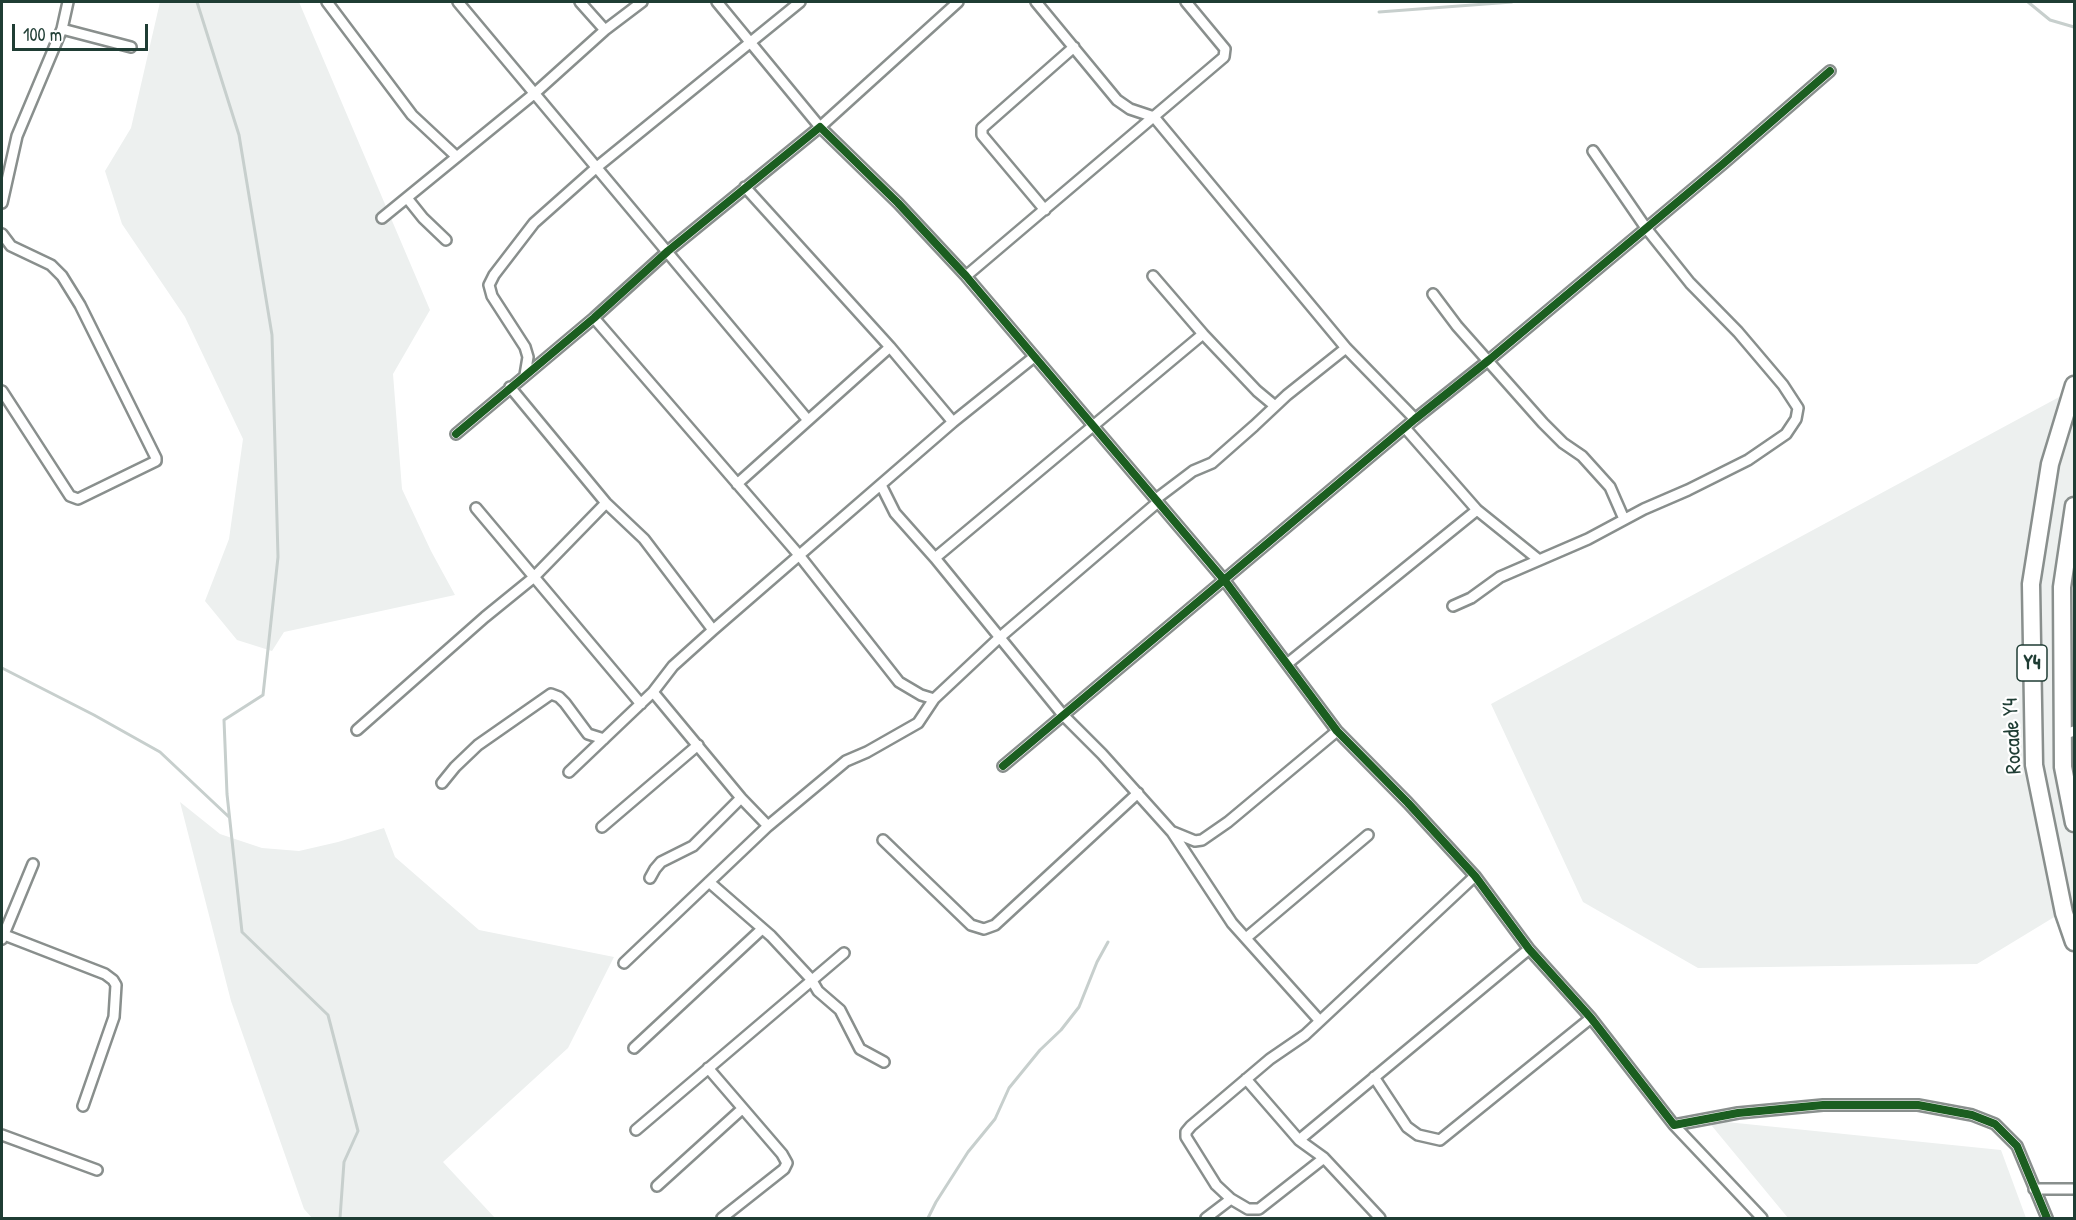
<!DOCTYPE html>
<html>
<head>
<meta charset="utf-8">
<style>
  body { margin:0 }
  #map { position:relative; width:2076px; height:1220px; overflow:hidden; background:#fff; font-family:"Patrick Hand",sans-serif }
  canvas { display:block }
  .frame { position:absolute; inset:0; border:3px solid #1f3d34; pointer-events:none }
  .scale { position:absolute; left:12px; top:24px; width:136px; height:27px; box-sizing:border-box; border:3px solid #1f3d34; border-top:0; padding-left:8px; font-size:18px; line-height:21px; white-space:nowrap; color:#1f3d34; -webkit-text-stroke:4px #fff; paint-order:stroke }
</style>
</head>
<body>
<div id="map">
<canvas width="2076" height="1220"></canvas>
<div class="frame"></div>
<div class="scale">100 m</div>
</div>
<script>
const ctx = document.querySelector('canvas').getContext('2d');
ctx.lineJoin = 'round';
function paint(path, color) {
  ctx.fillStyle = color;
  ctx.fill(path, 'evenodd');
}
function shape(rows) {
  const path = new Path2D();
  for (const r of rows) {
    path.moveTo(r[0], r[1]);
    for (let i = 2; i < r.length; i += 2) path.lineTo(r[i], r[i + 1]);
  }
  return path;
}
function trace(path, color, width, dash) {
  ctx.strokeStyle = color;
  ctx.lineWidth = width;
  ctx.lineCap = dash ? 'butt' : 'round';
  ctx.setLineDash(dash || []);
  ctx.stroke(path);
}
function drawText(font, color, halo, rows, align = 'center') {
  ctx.font = font + ' "Patrick Hand",sans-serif';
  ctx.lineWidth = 4.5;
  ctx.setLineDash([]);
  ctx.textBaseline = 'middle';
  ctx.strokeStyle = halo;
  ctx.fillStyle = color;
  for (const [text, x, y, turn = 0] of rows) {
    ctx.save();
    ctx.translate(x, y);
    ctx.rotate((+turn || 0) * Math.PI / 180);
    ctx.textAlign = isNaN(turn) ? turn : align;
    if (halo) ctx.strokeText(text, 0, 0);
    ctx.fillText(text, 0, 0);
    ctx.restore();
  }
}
paint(shape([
  [160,2,299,2,430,310,393,374,402,489,431,551,455,595,284,632,272,651,237,640,205,601,229,539,243,439,185,317,122,224,105,171,131,128],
  [2074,389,2074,905,1977,964,1698,968,1583,902,1491,704],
  [180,802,220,834,262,848,299,851,338,842,384,828,395,857,479,930,614,957,568,1048,443,1162,495,1218,312,1218,304,1209,231,1001],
  [1707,1120,2001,1150,2026,1218,1788,1218]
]), '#edf0ef');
trace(shape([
  [197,2,239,135,272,335,278,557,263,695,224,720,227,794,242,932,328,1015,358,1131,344,1162,340,1218],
  [2028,2,2050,20,2074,27],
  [1379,12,1512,2],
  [2,668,94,715,160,752,229,817],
  [928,1218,936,1202,968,1152,995,1119,1009,1088,1040,1050,1061,1030,1079,1007,1097,962,1108,942]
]), '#c7cfcd', 3);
const street = shape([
  [327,2,412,115,457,157],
  [458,2,807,419],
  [580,2,605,30],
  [717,2,820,127,958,2],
  [1036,2,1117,100,1130,109,1154,117,1346,348,1415,419],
  [62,29,131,47],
  [745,187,890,347,953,422],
  [407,198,423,218,446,240],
  [2,203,17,136,62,29,68,2],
  [1045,210,982,135,982,128,1074,47],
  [382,218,535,93,605,30,642,2],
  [2,234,11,246,51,265,62,276,80,305,156,458,156,461,78,499,70,496,2,391],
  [966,276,1224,57,1225,49,1186,2],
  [1153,276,1203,334],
  [1433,294,1457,326,1543,423,1563,443,1582,456,1610,487,1624,519],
  [594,318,799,555,899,682,921,695,934,699],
  [525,375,528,357,525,347,492,296,489,285,494,275,534,223,597,167,800,2],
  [510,387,606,503,644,539,713,630],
  [1406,429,1477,510,1539,560],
  [456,434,594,318,668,251,820,127,898,203,966,276,1225,581,1337,731,1408,803,1475,876,1529,949,1591,1018,1674,1125,1738,1113,1823,1105,1918,1105,1972,1115,1995,1124,2017,1146,2047,1218],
  [737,484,890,347],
  [881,485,895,513,935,558,1063,715,1102,754,1172,832,1232,923,1319,1020],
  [1156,499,1193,471,1212,463,1254,426,1287,395,1346,348],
  [476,508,641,704],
  [935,558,1203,334,1257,391,1275,406],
  [1453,606,1471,598,1500,577,1588,539,1644,509,1688,490,1748,460,1786,434,1796,419,1798,408,1783,385,1738,332,1690,283,1646,228,1593,151],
  [1287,664,1477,510],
  [653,692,673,666,713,630,953,422,1034,357],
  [357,730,485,617,533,578,606,503],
  [2063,735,2074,731],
  [1003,766,1415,419,1489,360,1724,163,1830,71],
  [569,772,653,692,741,798,768,826],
  [442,783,455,767,478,745,551,694,559,697,565,703,588,734,604,739],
  [602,827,698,745],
  [1173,832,1195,841,1202,840,1228,822,1337,731],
  [883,840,971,925,984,929,995,925,1138,793],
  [650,878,655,869,661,862,693,846,741,798],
  [709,882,771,936,811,979,818,991,840,1010,860,1049,884,1062],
  [2,934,105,974,113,980,116,985,114,1017,83,1106],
  [1246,938,1368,835],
  [2,939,33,864],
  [624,963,768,826,846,761,867,752,918,723,934,699,999,638,1158,502],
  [634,1048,762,929],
  [708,1068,782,1154,787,1163,784,1169,722,1218],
  [1374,1077,1407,1127,1418,1135,1440,1140,1591,1018],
  [1246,1079,1299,1140],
  [1674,1125,1762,1218],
  [636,1130,844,953],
  [2,1135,97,1170],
  [1324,1158,1380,1218],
  [657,1186,742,1109],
  [2034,1189,2074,1189],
  [1231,1199,1248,1209,1259,1209,1324,1158,1299,1140,1529,949],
  [1206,1218,1231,1199,1216,1185,1186,1137,1186,1132,1191,1126,1270,1059,1305,1035,1475,876]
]);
const highway = shape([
  [2074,385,2050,464,2031,584,2034,765,2064,913,2074,942],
  [2074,506,2062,587,2063,767,2074,823]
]);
trace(street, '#898f8d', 14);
trace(highway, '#898f8d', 21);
trace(street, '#fff', 9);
trace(highway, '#fff', 16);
trace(shape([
  [456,434,594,318,668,251,820,127,898,203,966,276,1225,581,1337,731,1408,803,1475,876,1529,949,1591,1018,1674,1125,1738,1113,1823,1105,1918,1105,1972,1115,1995,1124,2017,1146,2047,1218],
  [1003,766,1415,419,1489,360,1724,163,1830,71]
]), '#1b5e20', 8);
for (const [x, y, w] of [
  [2032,663,30]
]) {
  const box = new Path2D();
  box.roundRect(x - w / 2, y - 18, w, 36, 4.5);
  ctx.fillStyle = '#fff';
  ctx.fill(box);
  trace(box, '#1f3d34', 1.5);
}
drawText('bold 21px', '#1f3d34', null, [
  ["Y4",2032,663]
]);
drawText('22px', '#1f3d34', '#fff', [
  ["Rocade Y4",2013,736,-93]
]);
</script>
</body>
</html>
